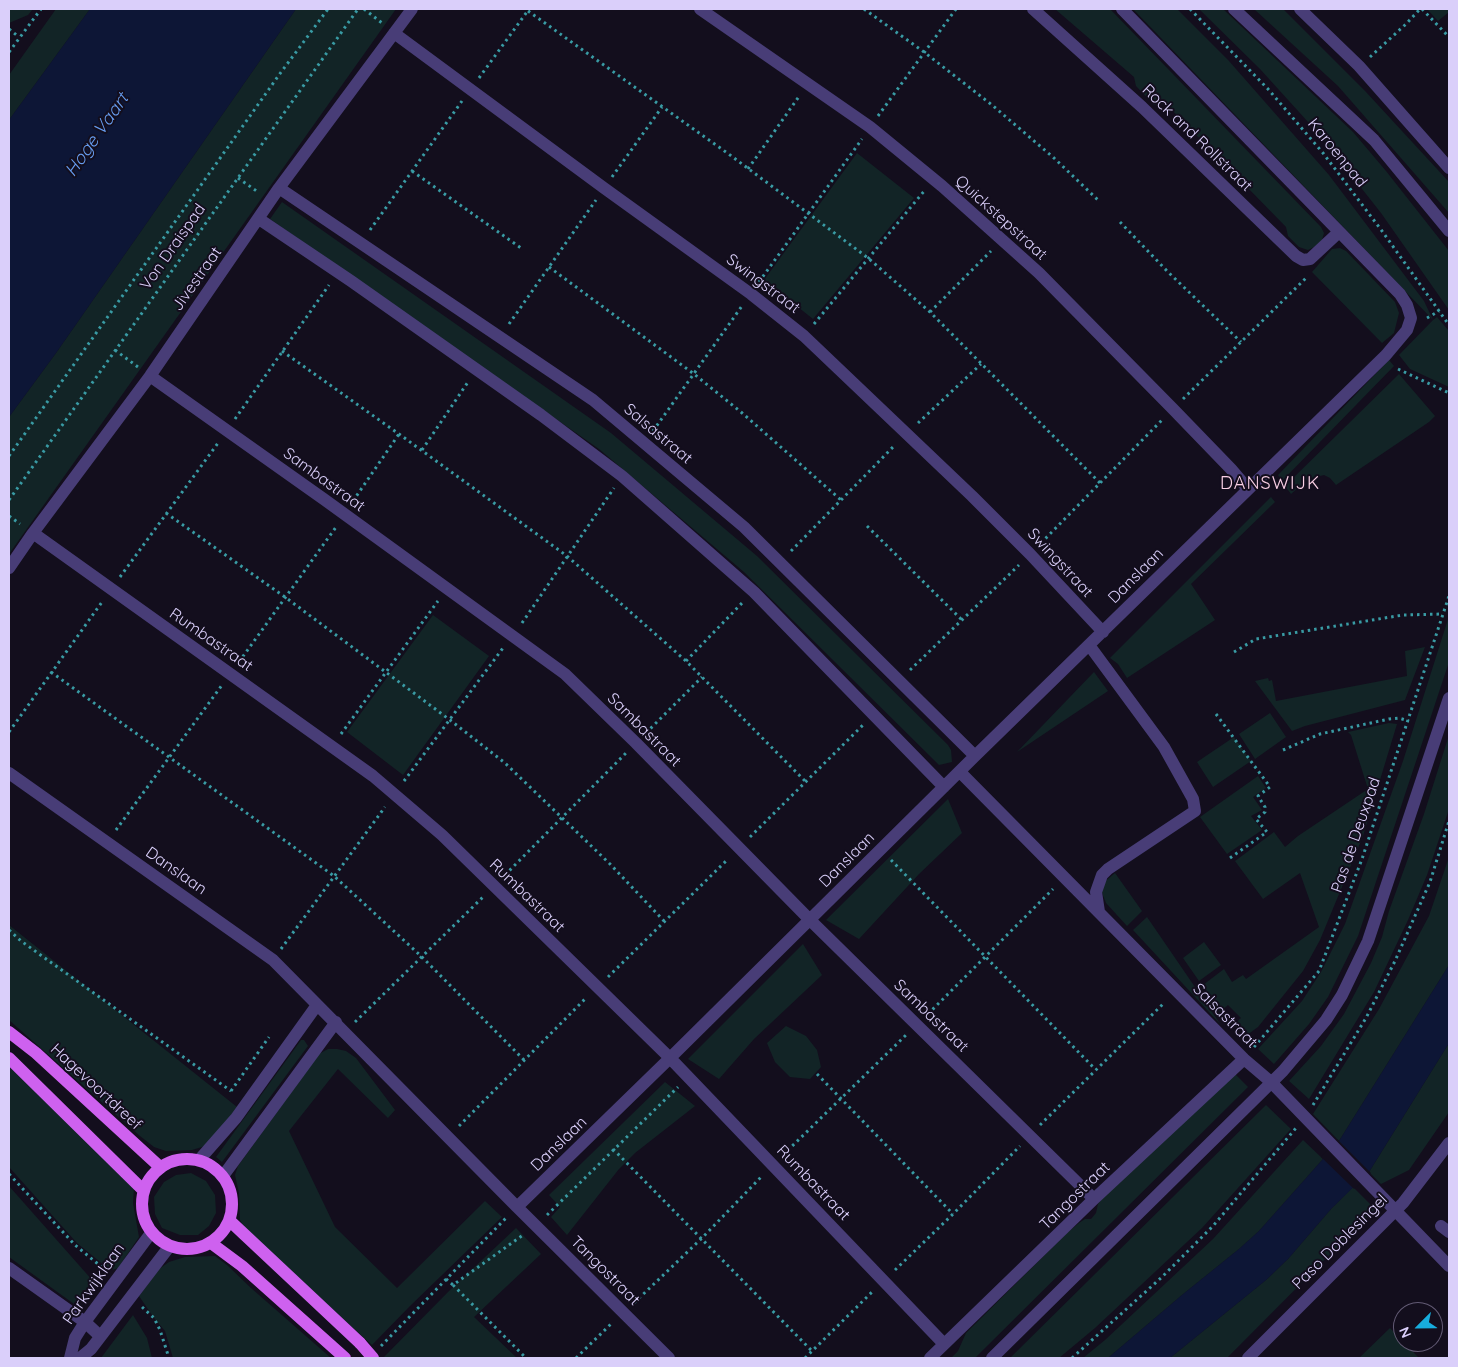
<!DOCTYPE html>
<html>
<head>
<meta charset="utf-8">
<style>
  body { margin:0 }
  #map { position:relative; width:1458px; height:1367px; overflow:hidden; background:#130e1d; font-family:Quicksand,sans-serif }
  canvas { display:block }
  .frame { position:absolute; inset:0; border:10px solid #dacffa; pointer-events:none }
  .north { position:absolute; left:1393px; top:1302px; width:50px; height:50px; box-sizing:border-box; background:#130e1d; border:1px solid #635b75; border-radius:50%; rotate:247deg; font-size:14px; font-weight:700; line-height:20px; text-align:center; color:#dacffa }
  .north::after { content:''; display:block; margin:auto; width:18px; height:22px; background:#17adde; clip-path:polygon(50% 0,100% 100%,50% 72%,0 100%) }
</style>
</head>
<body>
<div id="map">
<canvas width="1458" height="1367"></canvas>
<div class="frame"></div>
<div class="north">N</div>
</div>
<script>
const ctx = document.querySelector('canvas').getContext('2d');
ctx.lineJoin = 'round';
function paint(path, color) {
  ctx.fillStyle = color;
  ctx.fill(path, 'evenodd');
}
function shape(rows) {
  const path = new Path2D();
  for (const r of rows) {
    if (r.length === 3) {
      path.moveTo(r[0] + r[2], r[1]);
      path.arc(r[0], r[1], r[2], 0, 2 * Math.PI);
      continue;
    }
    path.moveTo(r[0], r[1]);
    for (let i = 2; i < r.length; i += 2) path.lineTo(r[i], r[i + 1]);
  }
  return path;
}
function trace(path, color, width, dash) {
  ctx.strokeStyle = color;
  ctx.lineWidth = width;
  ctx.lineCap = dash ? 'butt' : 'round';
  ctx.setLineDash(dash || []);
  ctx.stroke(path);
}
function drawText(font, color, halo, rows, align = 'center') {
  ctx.font = font + ' Quicksand,sans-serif';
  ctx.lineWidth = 4;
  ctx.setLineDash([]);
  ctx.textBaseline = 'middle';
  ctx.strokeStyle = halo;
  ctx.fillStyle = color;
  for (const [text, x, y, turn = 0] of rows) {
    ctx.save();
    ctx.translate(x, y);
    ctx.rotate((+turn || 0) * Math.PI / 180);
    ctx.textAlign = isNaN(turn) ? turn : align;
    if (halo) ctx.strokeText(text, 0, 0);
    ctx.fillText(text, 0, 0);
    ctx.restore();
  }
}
paint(shape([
  [9,9,33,9,28,15,9,23],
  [56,9,90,9,9,120,9,75],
  [296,9,396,9,9,554,9,417,56,353],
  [1055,9,1110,9,1321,227,1324,233,1322,240,1316,246,1308,250,1299,247,1288,236,1286,227,1166,104,1154,105,1136,86,1134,77],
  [1133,9,1177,9,1229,61,1329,175,1424,301,1433,320,1437,317,1449,331,1449,387,1410,369,1399,355,1433,320],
  [1199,9,1223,9,1353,132,1386,171,1449,251,1449,310,1381,213,1318,133,1260,69],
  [1254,9,1283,9,1366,92,1449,182,1449,213,1338,86],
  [1427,9,1449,9,1449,12,1438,21],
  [857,153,914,198,813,319,764,280],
  [282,202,611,433,757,556,948,745,951,750,952,762,939,765,744,572,599,449,270,219],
  [1340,248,1346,251,1395,302,1399,313,1394,333,1382,343,1312,272,1332,249],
  [1389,360,1394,366,1282,481,1278,475],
  [1399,374,1435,416,1429,422,1336,485,1330,478,1324,475,1308,479,1291,494,1285,486],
  [1271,497,1275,502,1191,584,1215,620,1127,678,1118,664,1110,658],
  [433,615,489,656,403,775,347,732],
  [1449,616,1449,662,1358,936,1328,997,1309,1024,1274,1064,1258,1049,1302,1001,1321,972,1345,924,1403,761],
  [1425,647,1405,700,1305,726,1292,731,1255,681,1268,678,1269,681,1272,680,1276,701,1407,676,1405,651],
  [1094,672,1108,691,1017,752],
  [1270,713,1286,737,1255,759,1239,734],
  [1389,723,1397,724,1363,836,1320,940,1303,971,1258,1027,1247,1035,1233,1025,1241,1018,1228,1005,1220,1012,1203,985,1224,969,1232,982,1243,975,1246,979,1319,927,1300,873,1263,899,1235,861,1274,832,1285,847,1298,836,1368,789,1351,735,1348,732],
  [1449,735,1449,809,1427,875,1408,920,1374,992,1309,1099,1289,1081,1321,1046,1344,1014,1371,963,1382,937,1389,911,1424,814],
  [1234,737,1251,761,1213,787,1197,762],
  [1258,776,1266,788,1253,797,1262,810,1251,816,1262,830,1227,854,1200,817],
  [948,799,962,833,919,874,859,939,826,920],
  [1449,857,1449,965,1339,1141,1313,1114,1379,1009,1429,916],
  [1115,873,1142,911,1127,926,1106,903,1101,890,1103,883],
  [1147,917,1221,1025,1133,930],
  [9,925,237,1107,213,1140,202,1147,192,1150,166,1151,154,1147,140,1136,9,1020],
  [1204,942,1221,965,1199,981,1183,958],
  [803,944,822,975,754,1039,719,1079,688,1059],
  [786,1026,806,1036,817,1050,821,1067,810,1079,790,1077,775,1062,767,1043],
  [301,1040,304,1040,308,1046,222,1162,216,1157],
  [1449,1043,1449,1112,1409,1170,1381,1184,1369,1172],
  [328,1049,337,1049,346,1051,356,1058,395,1110,388,1118,338,1069,289,1131,335,1227,397,1288,485,1201,502,1217,410,1306,372,1345,247,1232,240,1220,239,1193,235,1175,238,1166,319,1054],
  [9,1064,134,1188,133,1203,139,1237,118,1268,112,1270,105,1266,77,1243,9,1167],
  [1232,1071,1248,1087,975,1358,951,1358,958,1351,966,1333,1067,1233,1079,1223,1085,1219,1091,1219,1096,1213,1098,1204,1104,1196],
  [665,1082,695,1106,635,1153,619,1169,567,1235,551,1217,560,1207,549,1195],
  [1266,1105,1291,1129,1202,1228,1095,1328,1059,1358,1010,1358],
  [1303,1140,1323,1159,1259,1231,1239,1249,1182,1295,1108,1358,1083,1358,1105,1340,1213,1239],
  [191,1173,206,1181,215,1195,216,1213,209,1226,198,1235,180,1235,162,1228,155,1214,154,1197,164,1182,176,1175],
  [9,1186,93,1281,74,1304,9,1257],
  [1353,1187,1375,1209,1227,1358,1170,1358,1266,1280,1288,1259,1331,1209],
  [516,1228,541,1254,474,1317,517,1358,383,1358,448,1292],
  [215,1256,227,1265,251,1288,331,1358,173,1358,165,1331,154,1318,139,1296,159,1269,169,1262,185,1257],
  [133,1315,147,1338,152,1358,101,1358],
  [1390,1328,1419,1358,1359,1358]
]), '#122426');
paint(shape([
  [90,9,296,9,56,353,9,417,9,120],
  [1449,965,1449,1043,1369,1172,1331,1209,1288,1259,1266,1280,1170,1358,1108,1358,1182,1295,1239,1249,1259,1231,1339,1141]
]), '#0d1636');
paint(shape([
  [1337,1139,1371,1173,1354,1189,1321,1157]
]), '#130e1d');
trace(shape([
  [364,9,382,23],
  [864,9,924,52,992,105,1054,158,1099,201],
  [1190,9,1268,89,1323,153,1382,231,1449,325],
  [1422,9,1449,37],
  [528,11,730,155,868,258,930,312,1100,483],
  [9,29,19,37],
  [9,52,41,9],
  [1370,57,1406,24,1420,9],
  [479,78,529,9],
  [878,116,956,9],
  [748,169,800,95],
  [412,171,521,248],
  [612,177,662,107],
  [238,178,258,192],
  [1120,222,1168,272,1241,342],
  [370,230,462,101],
  [549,267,694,374,741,412,841,500],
  [759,282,862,139],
  [930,312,991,251],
  [1427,318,1439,311],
  [509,324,596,200],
  [814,324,925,190],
  [115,350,138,367],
  [282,351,399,434,567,556,686,661,806,782],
  [1398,369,1449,393],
  [1183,399,1307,277],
  [235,419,329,285],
  [918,423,981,364],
  [653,431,742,306],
  [422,450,468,382],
  [9,456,279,75,328,9],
  [9,500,358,9],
  [353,501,399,434],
  [166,513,285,597,450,720,505,763,610,864,664,921],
  [9,516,20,524],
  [867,526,962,620],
  [1041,543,1163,419],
  [791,551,895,445],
  [120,577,218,443],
  [522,623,614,488],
  [1234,652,1256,639,1403,615,1443,614],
  [686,661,743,602],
  [239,662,336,527],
  [910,670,1019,565],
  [51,672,334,876,422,957,525,1061],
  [1216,714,1270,787,1258,796,1265,807,1265,812,1256,819,1267,832,1230,858],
  [9,732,102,602],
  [646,733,702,677],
  [341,734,438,601],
  [1283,750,1320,734,1389,719,1399,718,1409,721],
  [404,781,503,648],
  [116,830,222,685],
  [750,837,863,725],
  [891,860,1095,1069],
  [505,875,626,753],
  [9,930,21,941,231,1091],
  [281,949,385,807],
  [608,977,728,859],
  [928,1014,1053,889],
  [355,1022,483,897],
  [1254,1047,1319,971,1362,859,1449,596],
  [817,1074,953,1214],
  [231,1091,269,1037],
  [1313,1105,1366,1018,1395,961,1430,882,1449,821],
  [1040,1125,1165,1002],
  [459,1126,587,997],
  [613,1149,812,1351],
  [783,1155,906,1035],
  [9,1174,75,1245,104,1269],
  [547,1215,678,1087],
  [895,1270,953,1214,1020,1146],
  [446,1279,453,1285,523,1235],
  [453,1285,526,1358],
  [634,1303,702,1238,763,1175],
  [142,1307,154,1318,160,1330,169,1358],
  [381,1346,506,1218],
  [576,1358,613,1322],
  [805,1358,872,1292],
  [1072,1358,1162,1277,1213,1226,1296,1128]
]), '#399ba4', 3, [2.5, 4]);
trace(shape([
  [700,9,870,127,942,186,1039,273,1173,409,1231,469,1248,489],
  [1033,9,1142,107,1296,256,1303,260,1310,259,1339,232],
  [1234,9,1374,140,1449,231],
  [1300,9,1359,66,1449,168],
  [394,33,604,188,751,294,804,336,972,496,1030,554,1103,632],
  [279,188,593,400,744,527,975,756],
  [259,219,351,281,541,415,622,476,754,592,944,787],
  [150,376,325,500,565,674,636,743,810,920,1094,1199],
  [33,533,373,776,442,835,670,1058,944,1344],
  [9,568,33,533,150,376,279,188,412,9],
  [1089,645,1164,747,1193,799,1195,811,1108,869,1102,875,1096,892,1099,912],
  [960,772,1244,1059,1271,1082,1449,1266],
  [9,773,273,960,517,1207,670,1058,975,756,1386,355,1407,330,1411,318,1407,305,1400,294,1122,9],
  [199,1160,236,1118,317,1005],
  [223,1176,336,1022],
  [517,1207,669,1358],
  [1441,1226,1449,1232],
  [9,1268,85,1322,100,1336],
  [70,1358,75,1338,85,1322,151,1233],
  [80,1358,91,1349,169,1247],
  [930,1358,1094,1199,1244,1059],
  [992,1358,1283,1071,1326,1020,1342,995,1368,941,1449,698],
  [1248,1358,1403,1203,1449,1143]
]), '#483d77', 12);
trace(shape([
  [9,1032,36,1053,160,1167],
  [9,1058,143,1190],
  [187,1204,45],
  [230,1221,360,1343],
  [211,1243,242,1266,345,1358]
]), '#ce61ef', 12);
trace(shape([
  [360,1343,373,1358]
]), '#ce61ef', 12);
drawText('16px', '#dacffa', '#130e1d', [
  ["Rock and Rollstraat",1197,138,44],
  ["Karoenpad",1337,153,51],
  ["Quickstepstraat",1001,218,42],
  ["Von Draispad",173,247,-55],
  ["Jivestraat",197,279,-55],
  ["Swingstraat",763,284,37],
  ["Salsastraat",658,434,40],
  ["Sambastraat",324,480,36],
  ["Swingstraat",1060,563,47],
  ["Danslaan",1136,576,-45],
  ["Rumbastraat",211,640,35],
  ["Sambastraat",644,730,45],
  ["Pas de Deuxpad",1356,835,-71],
  ["Danslaan",847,860,-45],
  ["Danslaan",176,871,35],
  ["Rumbastraat",527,896,44],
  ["Sambastraat",931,1016,44],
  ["Salsastraat",1225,1016,45],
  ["Hagevoortdreef",96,1087,43],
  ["Danslaan",559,1144,-44],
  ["Rumbastraat",813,1183,46],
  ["Tangostraat",1075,1196,-44],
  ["Paso Doblesingel",1340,1242,-45],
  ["Tangostraat",605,1271,45],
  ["Parkwijklaan",94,1284,-55]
]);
drawText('italic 18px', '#679df0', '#130e1d', [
  ["Hoge Vaart",97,135,-55]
]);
ctx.letterSpacing = '1px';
drawText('18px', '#fad0e5', '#130e1d', [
  ["DANSWIJK",1270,484]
]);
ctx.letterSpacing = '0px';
</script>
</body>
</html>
